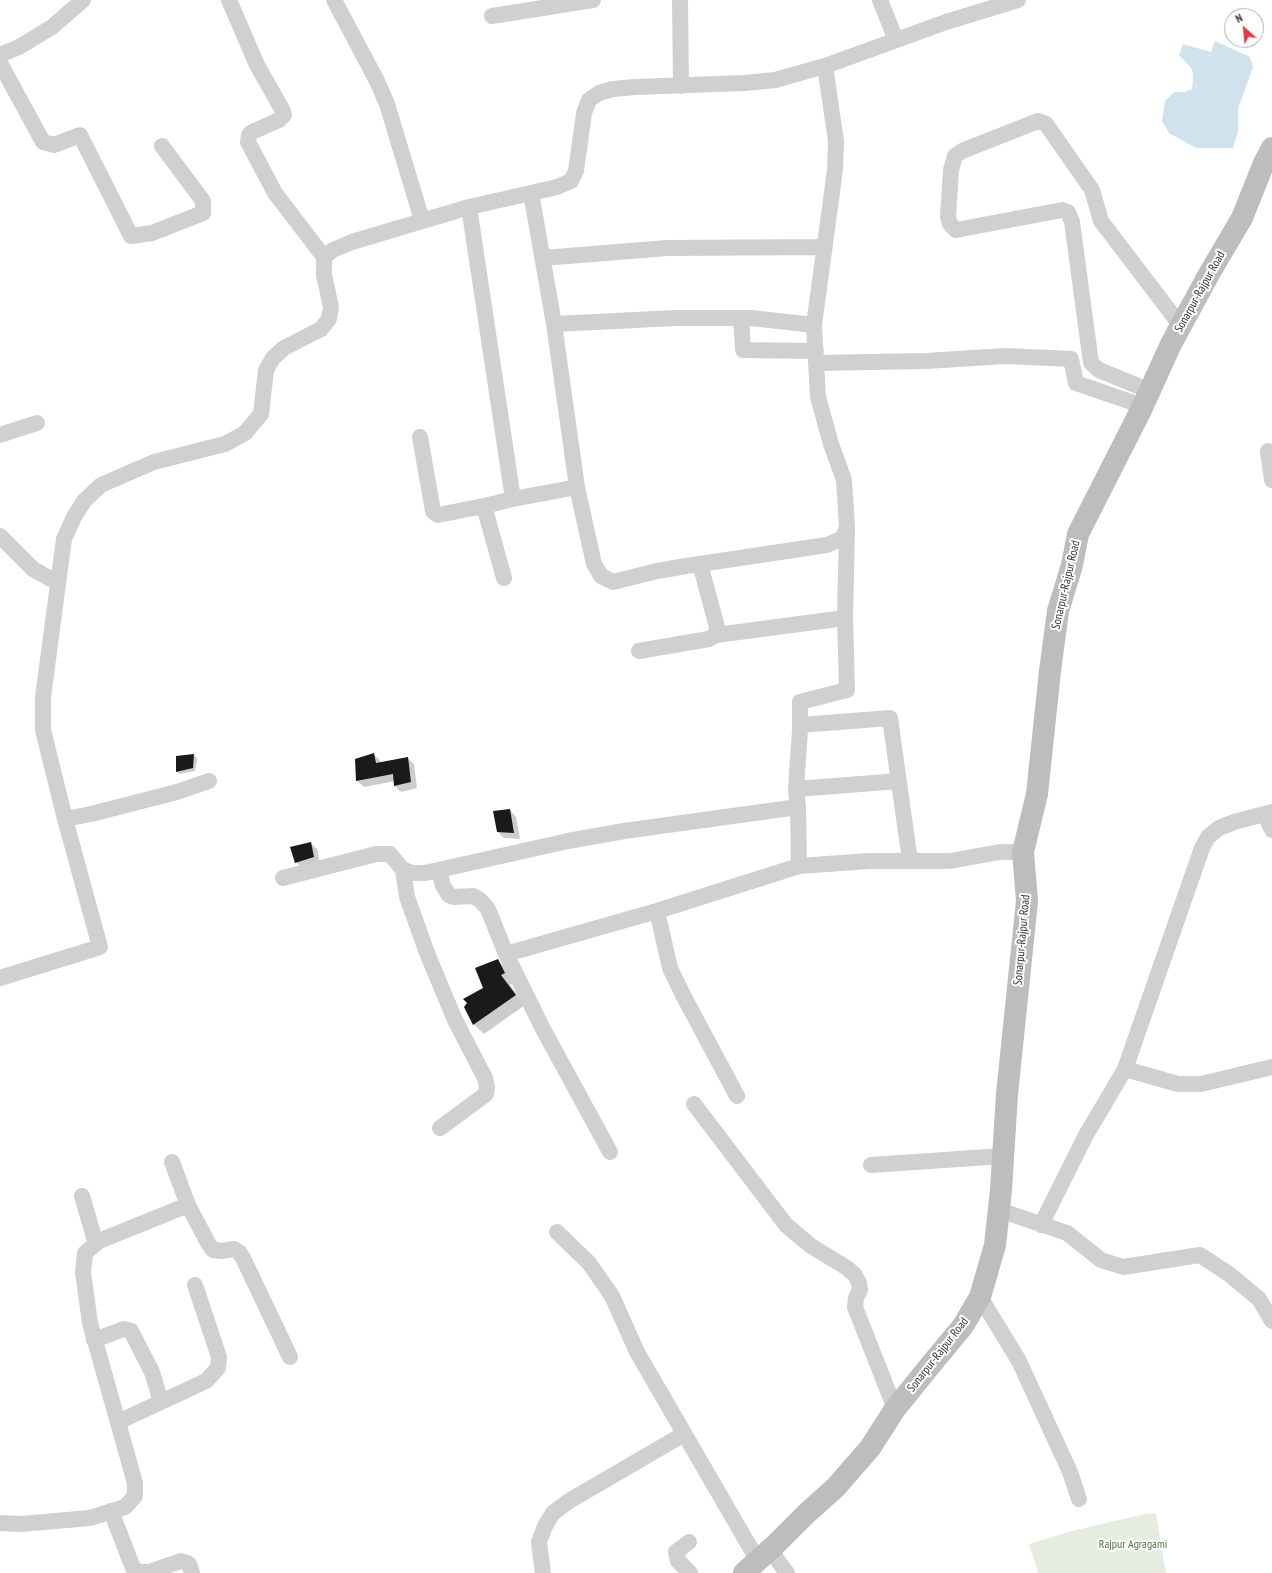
<!DOCTYPE html>
<html>
<head>
<meta charset="utf-8">
<style>
  body { margin:0 }
  #map { position:relative; width:1272px; height:1573px; overflow:hidden; background:#fff; font-family:"PT Sans Narrow",sans-serif }
  canvas { display:block }
  .north { position:absolute; left:1224px; top:8px; width:40px; height:40px; box-sizing:border-box; background:#fff; border:1px solid #adadad; border-radius:50%; rotate:333deg; font-size:11px; font-weight:700; line-height:16px; text-align:center; color:#333 }
  .north::after { content:''; display:block; margin:auto; width:14px; height:18px; background:#e63946; clip-path:polygon(50% 0,100% 100%,50% 72%,0 100%) }
</style>
</head>
<body>
<div id="map">
<canvas width="1272" height="1573"></canvas>
<div class="north">N</div>
</div>
<script>
const ctx = document.querySelector('canvas').getContext('2d');
ctx.lineJoin = 'round';
function paint(path, color) {
  ctx.fillStyle = color;
  ctx.fill(path, 'evenodd');
}
function shape(rows) {
  const path = new Path2D();
  for (const r of rows) {
    path.moveTo(r[0], r[1]);
    for (let i = 2; i < r.length; i += 2) path.lineTo(r[i], r[i + 1]);
  }
  return path;
}
function trace(path, color, width, dash) {
  ctx.strokeStyle = color;
  ctx.lineWidth = width;
  ctx.lineCap = dash ? 'butt' : 'round';
  ctx.setLineDash(dash || []);
  ctx.stroke(path);
}
function drawText(font, color, halo, rows, align = 'center') {
  ctx.font = font + ' "PT Sans Narrow",sans-serif';
  ctx.lineWidth = 4;
  ctx.setLineDash([]);
  ctx.textBaseline = 'middle';
  ctx.strokeStyle = halo;
  ctx.fillStyle = color;
  for (const [text, x, y, turn = 0] of rows) {
    ctx.save();
    ctx.translate(x, y);
    ctx.rotate((+turn || 0) * Math.PI / 180);
    ctx.textAlign = isNaN(turn) ? turn : align;
    if (halo) ctx.strokeText(text, 0, 0);
    ctx.fillText(text, 0, 0);
    ctx.restore();
  }
}
paint(shape([
  [1156,1513,1166,1573,1038,1573,1029,1544,1072,1531,1145,1514]
]), '#e6ecdf');
paint(shape([
  [1215,41,1250,57,1253,67,1238,109,1238,132,1233,148,1196,148,1169,133,1162,121,1165,101,1174,92,1184,92,1192,89,1193,77,1192,69,1179,55,1183,44,1211,52]
]), '#cfe2ee');
paint(shape([
  [373,754,380,760,380,763,407,758,414,764,417,788,401,792,395,786,395,781,364,787,357,781],
  [194,755,197,758,195,771,179,774,177,771],
  [510,810,516,817,520,839,504,838,498,832],
  [311,843,317,849,320,863,302,868,296,862],
  [498,960,507,970,514,983,510,985,525,1005,484,1034,474,1024,485,988]
]), '#0003');
paint(shape([
  [374,753,376,763,408,757,411,782,394,786,393,774,356,781,355,759],
  [194,754,193,768,176,772,176,756],
  [510,809,514,833,497,832,493,811],
  [311,842,314,857,295,863,290,847],
  [498,959,505,973,501,975,516,995,473,1025,464,1007,467,1003,463,999,483,988,475,968]
]), '#1a1a1a');
trace(shape([
  [229,0,257,65,283,111,284,115,279,120,252,132,249,135,248,142,275,193,324,257],
  [334,0,377,81,387,104,422,220],
  [680,0,681,86],
  [880,0,896,40],
  [492,16,593,0],
  [0,55,19,47,52,27,83,0],
  [0,63,43,142,54,145,80,135,131,236,152,233,203,213,203,201,162,146],
  [531,193,554,324,577,487,594,564,601,576,613,582,657,571,686,566,827,545,843,538,847,527,844,480,831,444,818,397,814,325,835,170,836,141,825,66],
  [469,207,513,499,577,487],
  [543,258,667,248,824,247],
  [741,318,743,350,816,351],
  [554,324,676,318,751,318,814,325],
  [816,363,926,361,1006,356,1071,359,1076,383,1143,406],
  [1150,391,1099,370,1091,363,1072,222,1068,212,1062,210,956,230,950,224,948,217,951,170,955,156,962,151,1038,121,1046,124,1092,190,1101,221,1181,326],
  [0,435,37,423],
  [420,437,433,511,435,513,438,515,484,506],
  [1268,451,1272,480],
  [0,536,33,569,58,583],
  [504,578,484,506,513,499],
  [716,635,845,618],
  [639,651,709,639,716,635,717,627,700,564],
  [800,725,890,718,910,861],
  [796,789,800,730,800,702,847,690,845,618,847,528],
  [1265,814,1272,830],
  [65,819,91,814,177,792,209,781],
  [799,866,798,807,796,789,899,781],
  [403,870,407,897,427,953,455,1020,485,1078,487,1087,486,1094,440,1128],
  [439,870,443,886,449,895,454,897,473,896,480,900,488,909,506,954,543,1029,610,1152],
  [283,878,376,854,390,854,403,870,413,873,425,873,568,841,624,831,798,807],
  [657,911,670,968,683,995,737,1096],
  [506,954,657,911,799,866,869,861,950,861,1000,852,1023,852],
  [0,978,100,947,65,819,43,730,43,697,64,539,74,517,84,501,101,485,154,462,225,444,245,433,261,414,266,370,273,358,284,348,321,329,329,319,331,307,324,275,324,257,333,250,352,242,469,207,531,193,557,187,571,181,576,171,584,113,589,100,599,93,613,89,635,87,745,83,775,80,825,66,946,22,1018,0],
  [1125,1069,1178,1084,1201,1084,1272,1067],
  [694,1104,786,1225,811,1246,847,1268,855,1275,859,1283,860,1290,856,1298,855,1307,895,1409],
  [172,1162,188,1205,208,1243,213,1250,222,1251,234,1249,239,1252,243,1258,290,1357],
  [871,1165,1003,1156],
  [82,1196,96,1244],
  [999,1210,1067,1233,1101,1260,1123,1267,1200,1255,1229,1274,1259,1299,1272,1321],
  [1041,1225,1086,1135,1125,1069,1202,848,1208,837,1219,828,1234,822,1272,812],
  [557,1232,589,1263,612,1296,637,1352,758,1561],
  [980,1297,1019,1361,1070,1472,1079,1499],
  [94,1340,124,1329,131,1331,152,1372,161,1402],
  [118,1422,206,1381,218,1368,219,1357,195,1285],
  [111,1511,133,1568,139,1572,149,1572,181,1561,189,1564,192,1573],
  [0,1523,21,1524,90,1518,125,1507,135,1496,135,1483,90,1323,83,1272,85,1253,99,1241,188,1205],
  [689,1542,676,1552,678,1561,690,1573],
  [770,1550,787,1573],
  [543,1573,539,1542,545,1526,553,1513,569,1501,684,1434]
]), '#d0d0d0', 16);
trace(shape([
  [744,1573,775,1545,806,1514,836,1487,870,1448,895,1409,933,1362,963,1326,980,1297,995,1245,1001,1190,1007,1094,1027,901,1023,852,1037,794,1050,671,1058,611,1072,565,1078,534,1141,410,1171,344,1209,274,1242,218,1264,163,1272,148]
]), '#bdbdbd', 22);
drawText('12px', '#333', '#fff', [
  ["Sonarpur-Rajpur Road",1200,292,-61],
  ["Sonarpur-Rajpur Road",1066,585,-77],
  ["Sonarpur-Rajpur Road",1022,940,-85],
  ["Sonarpur-Rajpur Road",938,1355,-52]
]);
drawText('12px', '#56703f', '#fff', [
  ["Rajpur Agragami",1133,1545]
]);
</script>
</body>
</html>
